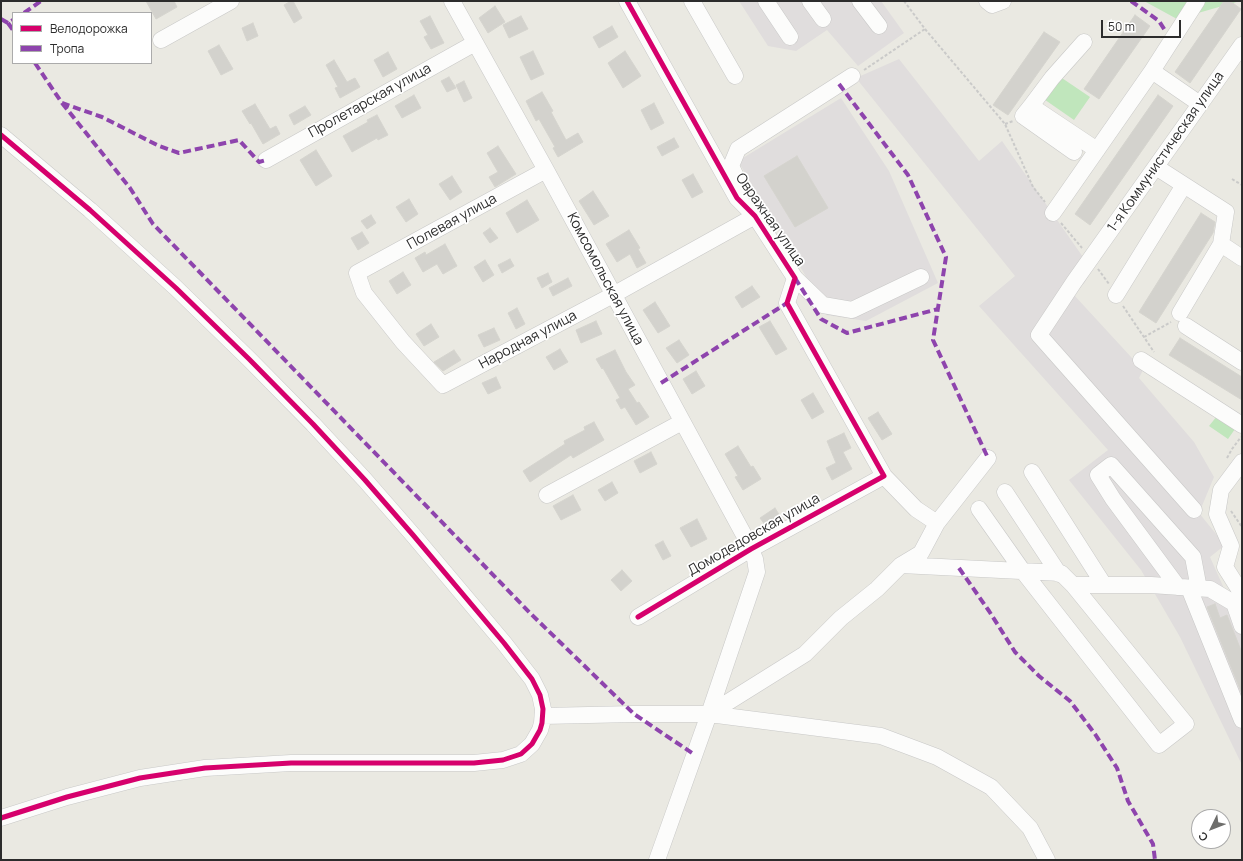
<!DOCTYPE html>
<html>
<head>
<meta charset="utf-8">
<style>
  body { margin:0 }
  #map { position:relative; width:1243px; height:861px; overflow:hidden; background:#eae9e2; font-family:Manrope,sans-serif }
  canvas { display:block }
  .frame { position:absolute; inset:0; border:2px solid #2c2c2c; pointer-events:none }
  .legend { position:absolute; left:12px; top:12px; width:140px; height:52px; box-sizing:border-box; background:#fff; border:1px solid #ababab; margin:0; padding:5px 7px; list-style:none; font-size:12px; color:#2c2c2c }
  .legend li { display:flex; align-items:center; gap:8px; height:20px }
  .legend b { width:20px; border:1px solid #ababab }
  .north { position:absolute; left:1191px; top:809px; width:40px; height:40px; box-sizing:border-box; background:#fff; border:1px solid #ababab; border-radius:50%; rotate:227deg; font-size:11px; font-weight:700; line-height:16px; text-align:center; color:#2c2c2c }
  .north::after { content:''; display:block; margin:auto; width:14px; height:18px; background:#6e6e6c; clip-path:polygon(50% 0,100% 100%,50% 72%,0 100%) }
  .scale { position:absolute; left:1101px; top:20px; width:80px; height:18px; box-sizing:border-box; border:2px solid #2c2c2c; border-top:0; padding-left:5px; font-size:12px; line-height:14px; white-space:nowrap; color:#2c2c2c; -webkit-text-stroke:3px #fff; paint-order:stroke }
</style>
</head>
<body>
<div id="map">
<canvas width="1243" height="861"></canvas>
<div class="frame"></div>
<ul class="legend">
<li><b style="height:5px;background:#d6006c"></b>Велодорожка</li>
<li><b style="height:5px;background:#8e44ad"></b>Тропа</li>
</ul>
<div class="north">С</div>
<div class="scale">50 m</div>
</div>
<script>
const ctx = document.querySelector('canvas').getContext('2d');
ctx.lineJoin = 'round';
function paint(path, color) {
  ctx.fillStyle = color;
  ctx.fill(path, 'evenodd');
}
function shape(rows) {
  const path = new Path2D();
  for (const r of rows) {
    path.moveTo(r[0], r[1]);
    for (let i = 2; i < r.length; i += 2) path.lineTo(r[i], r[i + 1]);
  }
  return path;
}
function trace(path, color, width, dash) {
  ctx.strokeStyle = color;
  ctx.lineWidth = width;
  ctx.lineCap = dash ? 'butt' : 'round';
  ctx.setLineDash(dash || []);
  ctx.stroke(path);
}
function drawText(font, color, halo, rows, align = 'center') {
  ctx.font = font + ' Manrope,sans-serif';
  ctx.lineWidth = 3.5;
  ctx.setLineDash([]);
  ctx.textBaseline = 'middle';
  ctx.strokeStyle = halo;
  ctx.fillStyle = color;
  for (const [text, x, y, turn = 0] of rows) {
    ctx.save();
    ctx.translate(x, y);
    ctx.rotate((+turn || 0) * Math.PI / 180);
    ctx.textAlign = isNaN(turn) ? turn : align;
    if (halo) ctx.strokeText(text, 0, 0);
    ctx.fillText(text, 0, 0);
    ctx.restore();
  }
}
paint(shape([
  [739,1,881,1,904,33,858,66,827,30,796,51,768,46],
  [899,59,979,161,1002,141,1092,270,1085,282,1074,295,1143,370,1139,378,1194,442,1214,477,1199,513,1225,545,1210,557,1242,629,1242,765,1180,637,1141,570,1069,480,1108,450,979,306,1015,276,856,78],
  [841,98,889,171,938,283,866,321,826,315,831,302,815,292,738,161]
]), '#e0dddd');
paint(shape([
  [1144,1,1240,1,1177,19],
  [1053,72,1090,97,1074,120,1038,95],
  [1217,416,1235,429,1228,439,1209,426]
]), '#c0e6bc');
const building = shape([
  [146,1,174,1,177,7,156,19,146,1],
  [291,1,293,1,302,18,294,23,284,5,291,1],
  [1224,1,1230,1,1241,9,1190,83,1175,72,1224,1],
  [495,6,505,22,488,33,479,18,495,6],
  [1135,15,1150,26,1099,99,1084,89,1135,15],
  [430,16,444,43,431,49,424,37,428,35,420,21,430,16],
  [521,16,528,29,509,38,503,25,521,16],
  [253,23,258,36,247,41,242,28,253,23],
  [612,26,618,37,599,48,593,37,612,26],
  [1044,32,1060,42,1008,115,993,105,1044,32],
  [219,45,233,69,221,75,208,51,219,45],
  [533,51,544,74,531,80,520,57,533,51],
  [625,51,641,76,623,88,608,63,625,51],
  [388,52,397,69,383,77,374,60,388,52],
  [334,60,347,82,355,78,360,87,340,98,335,88,338,87,326,65,334,60],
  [449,77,456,88,447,92,441,81,449,77],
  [464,81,472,98,464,102,456,85,464,81],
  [542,92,553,111,551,112,566,140,578,133,583,142,558,157,553,148,555,147,539,119,536,121,526,101,542,92],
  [414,95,421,108,402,118,395,106,414,95],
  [1158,95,1173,106,1090,225,1075,214,1158,95],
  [654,103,664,123,651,130,641,110,654,103],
  [255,104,270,129,276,126,280,134,263,144,251,123,250,124,242,111,255,104],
  [305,106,311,115,294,125,289,115,305,106],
  [377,115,388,135,378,140,377,138,352,152,343,136,368,122,367,120,377,115],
  [674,138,679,147,662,156,657,147,674,138],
  [498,146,516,174,495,187,489,177,498,172,487,153,498,146],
  [316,150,332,176,316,186,300,160,316,150],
  [797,156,828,208,795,227,764,176,797,156],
  [693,174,703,192,692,198,682,180,693,174],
  [452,176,462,192,450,200,439,184,452,176],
  [593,191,609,216,594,225,579,201,593,191],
  [409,199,418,214,406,222,396,207,409,199],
  [527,200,539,220,517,233,506,213,527,200],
  [1201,213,1215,222,1213,233,1156,323,1139,312,1201,213],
  [371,215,376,223,367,229,361,221,371,215],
  [490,228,498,238,490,243,483,233,490,228],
  [629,230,640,248,638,249,646,263,637,268,630,254,617,262,606,244,629,230],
  [362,232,369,243,358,250,351,238,362,232],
  [445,244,457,266,443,274,437,264,423,272,415,258,425,252,426,255,445,244],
  [510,259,514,266,502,273,498,265,510,259],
  [485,260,494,275,483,282,474,267,485,260],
  [403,272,411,285,397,294,389,281,403,272],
  [548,273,552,282,542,288,537,278,548,273],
  [568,278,572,286,553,296,549,288,568,278],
  [752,286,760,297,742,308,735,297,752,286],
  [655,302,670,326,658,333,643,310,655,302],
  [517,308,525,324,516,329,508,313,517,308],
  [596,321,602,334,581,343,576,330,596,321],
  [770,321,787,349,776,355,759,327,770,321],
  [431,324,439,337,424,346,416,334,431,324],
  [494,328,500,340,484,347,478,335,494,328],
  [1180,338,1242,377,1242,400,1169,355,1180,338],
  [679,340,689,355,677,363,666,348,679,340],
  [560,349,568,362,554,370,546,357,560,349],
  [454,350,461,360,443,371,434,362,454,350],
  [615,350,626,372,635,385,628,389,637,403,639,402,649,417,636,425,625,407,621,409,616,400,620,398,603,368,602,369,596,359,615,350],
  [696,371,705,386,692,394,683,379,696,371],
  [496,377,501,388,488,394,482,383,496,377],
  [813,393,824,412,812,419,801,400,813,393],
  [878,412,892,434,882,440,868,418,878,412],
  [594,422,604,440,573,458,571,455,530,482,523,471,565,444,564,441,585,430,584,427,594,422],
  [844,433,851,448,843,452,852,469,832,480,826,468,836,463,827,441,844,433],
  [738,446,751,467,753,466,761,479,743,490,735,477,738,476,725,454,738,446],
  [651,452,657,464,640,473,634,461,651,452],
  [612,482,618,493,605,501,598,490,612,482],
  [573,495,581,510,561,520,553,506,573,495],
  [775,508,783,521,768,529,760,518,775,508],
  [697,519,707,539,691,547,680,528,697,519],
  [663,541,671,556,663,560,655,545,663,541],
  [622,570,632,581,621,591,611,580,622,570],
  [1215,604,1220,618,1227,615,1242,653,1242,694,1207,607,1215,604]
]);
paint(building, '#d3d2cd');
trace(building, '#d5d4ce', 1);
const minor = shape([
  [452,1,546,170,744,535,755,559,757,572,709,714,657,860],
  [627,1,737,198,755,216,795,278,823,305,852,310,921,277],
  [692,1,735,76],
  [766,1,790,37],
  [810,1,823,19],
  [860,1,879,26],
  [987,1,992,5,1003,1],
  [161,40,231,1],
  [1084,42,1052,78,1031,106,1097,150],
  [1152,71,1197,1],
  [1031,106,1023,116,1074,152],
  [1,135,90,210,176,288,249,359,313,424,365,480,413,535,504,643,532,679,540,695,543,709,542,723,540,730,532,744,521,754,503,760,474,763,291,763,205,768,140,778,67,797,1,818],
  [266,160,475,43],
  [1156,167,1226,212,1221,244,1242,258],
  [546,170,357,273,364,293,403,342,443,385,613,295,755,216],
  [740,185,731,166,738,149,852,76],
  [1053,213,1152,71,1200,104],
  [1116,295,1184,185],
  [1180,313,1221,244],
  [1186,326,1242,362],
  [1141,360,1242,425],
  [1242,462,1221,490,1217,514,1231,546,1225,567,1242,594],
  [1032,472,1104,585],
  [1005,492,1059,574],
  [547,495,682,422],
  [979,509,1022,570,1159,745,1186,724,1073,585],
  [1194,510,1039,335,1074,282,1242,45],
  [937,523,988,458],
  [901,565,1061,573,1073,585,1151,585,1210,589,1242,608],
  [1178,587,1113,499,1098,475,1111,465,1193,557,1199,589],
  [1189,588,1242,720],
  [1234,603,1242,626],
  [638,617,751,549,884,476],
  [709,714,805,654,841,618,877,589,901,565,921,553,937,523,916,509,884,476,787,303,795,278],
  [543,716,634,714,709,714,881,736,937,757,991,787,1030,828,1047,860]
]);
trace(minor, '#c8c8c7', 17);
trace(shape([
  [904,1,925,29,1005,124,1033,187,1045,202],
  [864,70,925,29],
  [1005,124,1013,121],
  [1232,179,1242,185],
  [1061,223,1082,248],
  [1098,269,1109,284],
  [1123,306,1154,352],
  [1144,337,1171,322],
  [1227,458,1232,449,1241,437],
  [1231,511,1242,527]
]), '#cacac9', 2, [3, 2]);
trace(minor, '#fcfcfb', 16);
trace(shape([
  [1131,1,1159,21,1166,32],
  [24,13,41,1],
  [1,19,8,23,13,20],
  [8,23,13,30],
  [35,63,62,103,102,117,159,146,179,153,239,140,259,162,266,160],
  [839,84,908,175,946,257,933,340,988,458],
  [62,103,130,188,153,224,530,613,634,714,695,755],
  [795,278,821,319,847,333,938,309],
  [661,383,787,303],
  [959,568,989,611,1015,652,1039,676,1070,701,1095,734,1117,768,1128,801,1153,844,1155,860]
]), '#8e44ad', 4, [8, 4]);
trace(shape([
  [627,1,737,198,755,216,795,278,787,303,884,476,751,549,638,617],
  [1,135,90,210,176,288,249,359,313,424,365,480,413,535,504,643,532,679,540,695,543,709,542,723,540,730,532,744,521,754,503,760,474,763,291,763,205,768,140,778,67,797,1,818]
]), '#d6006c', 5);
drawText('14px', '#2c2c2c', '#fff', [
  ["Пролетарская улица",370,101,-29],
  ["1-я Коммунистическая улица",1166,152,-55],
  ["Овражная улица",770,220,55],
  ["Полевая улица",452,222,-29],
  ["Комсомольская улица",605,279,62],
  ["Народная улица",528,340,-28],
  ["Домодедовская улица",754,535,-30]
]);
</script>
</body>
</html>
